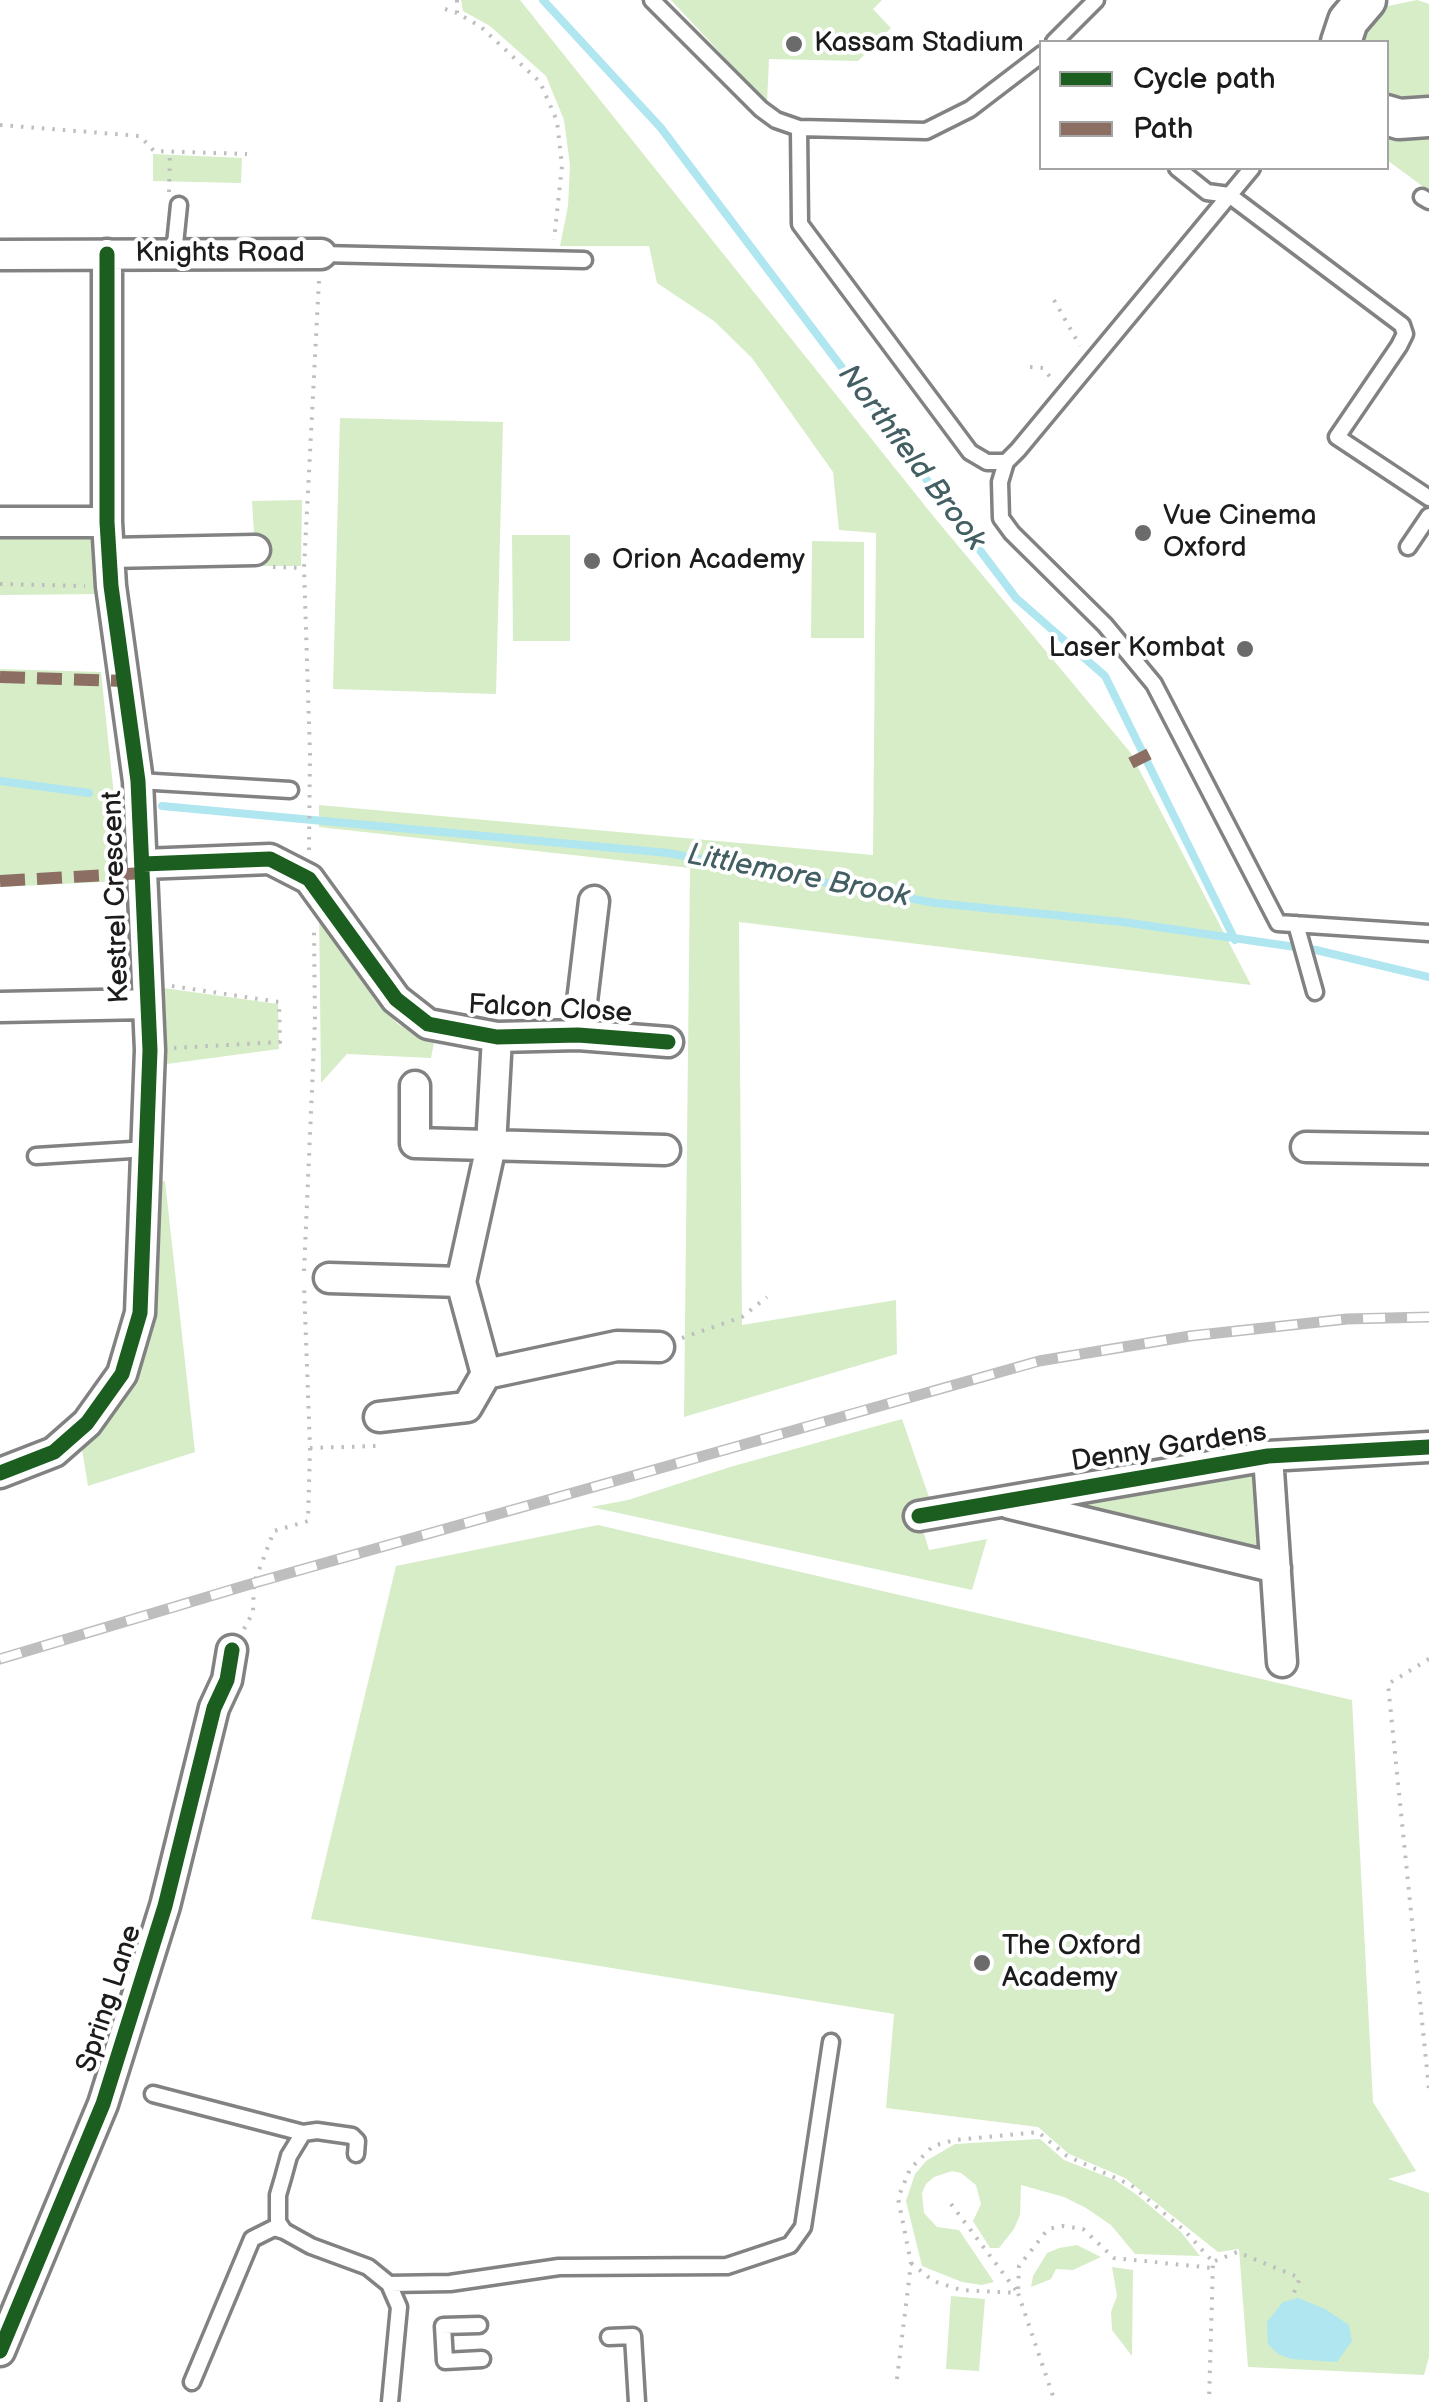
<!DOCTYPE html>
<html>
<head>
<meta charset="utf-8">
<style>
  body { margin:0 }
  #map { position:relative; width:1429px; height:2402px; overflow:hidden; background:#fff; font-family:"Balsamiq Sans",sans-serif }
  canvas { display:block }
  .legend { position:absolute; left:1039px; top:40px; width:350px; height:130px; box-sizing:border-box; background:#fff; border:2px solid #a4a4a4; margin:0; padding:12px 18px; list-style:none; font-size:30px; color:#1c1c1c }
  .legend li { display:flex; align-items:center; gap:20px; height:50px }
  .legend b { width:50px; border:2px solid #a4a4a4 }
</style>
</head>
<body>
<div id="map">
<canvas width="1429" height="2402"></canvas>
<ul class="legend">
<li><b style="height:12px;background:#1b5e20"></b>Cycle path</li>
<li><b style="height:12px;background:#8d6e63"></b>Path</li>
</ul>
</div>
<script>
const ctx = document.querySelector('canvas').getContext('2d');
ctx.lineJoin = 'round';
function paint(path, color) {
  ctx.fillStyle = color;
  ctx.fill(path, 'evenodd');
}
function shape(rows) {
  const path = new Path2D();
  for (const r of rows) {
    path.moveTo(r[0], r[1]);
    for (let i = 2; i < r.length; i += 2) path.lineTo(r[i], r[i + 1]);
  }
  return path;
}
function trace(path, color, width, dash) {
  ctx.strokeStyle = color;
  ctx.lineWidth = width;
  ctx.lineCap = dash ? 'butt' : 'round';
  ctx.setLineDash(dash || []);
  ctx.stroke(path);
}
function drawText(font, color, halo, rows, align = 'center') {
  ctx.font = font + ' "Balsamiq Sans",sans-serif';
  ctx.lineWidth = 8;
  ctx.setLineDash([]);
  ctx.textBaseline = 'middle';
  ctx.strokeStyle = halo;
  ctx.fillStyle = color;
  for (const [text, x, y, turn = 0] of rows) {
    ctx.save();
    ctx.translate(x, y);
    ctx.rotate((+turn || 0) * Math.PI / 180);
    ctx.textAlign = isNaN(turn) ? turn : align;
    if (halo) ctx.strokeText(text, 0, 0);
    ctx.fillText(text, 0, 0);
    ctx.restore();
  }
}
paint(shape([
  [461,0,520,0,934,517,1130,752,1251,985,739,922,742,1325,896,1300,897,1354,684,1417,690,868,319,827,319,805,873,855,876,533,839,530,833,472,752,358,714,321,657,283,649,246,560,246,568,206,570,165,564,120,546,76,490,26,463,11],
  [671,0,882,0,873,9,891,28,858,61,769,59,767,103],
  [1417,0,1429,4,1429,99,1415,103,1387,97,1386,42,1360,42,1364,29,1375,15,1388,6],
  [1429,128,1429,191,1387,160,1387,132],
  [153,154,242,158,241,183,153,181],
  [340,418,503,422,496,694,333,689],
  [302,500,301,566,256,566,252,501],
  [102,527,105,594,0,595,0,528],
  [512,535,570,535,570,641,513,641],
  [812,541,864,542,864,638,811,638],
  [0,669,101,672,123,881,0,887],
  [319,905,374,999,398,1024,434,1043,431,1058,347,1054,321,1083],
  [142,985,278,1004,279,1049,144,1067],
  [165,1181,195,1452,88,1486,80,1437,124,1375,144,1185],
  [902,1419,930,1500,915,1504,929,1550,987,1539,972,1590,591,1507,628,1500,730,1467],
  [1253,1471,1261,1478,1264,1554,1076,1506,1077,1498],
  [598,1525,1352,1700,1373,2102,1416,2171,1388,2179,1429,2193,1429,2357,1424,2375,1248,2367,1239,2249,1218,2252,1125,2178,1069,2154,1038,2127,886,2108,894,2014,311,1919,396,1566],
  [1040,2139,1064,2160,1115,2180,1137,2195,1181,2232,1200,2256,1135,2254,1111,2225,1086,2208,1064,2197,1021,2185,1020,2215,1014,2229,999,2248,990,2248,973,2221,981,2204,976,2185,961,2173,952,2171,934,2177,926,2184,922,2193,924,2213,937,2227,959,2230,994,2282,982,2285,962,2282,922,2266,906,2201,915,2174,926,2161,955,2144],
  [1077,2245,1101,2257,1073,2270,1056,2269,1051,2279,1031,2287,1033,2276,1047,2253,1059,2248],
  [1112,2267,1133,2270,1132,2356,1112,2330,1111,2312,1117,2296],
  [951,2296,985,2299,979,2371,946,2369]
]), '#d6edc8');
paint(shape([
  [1298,2298,1325,2309,1349,2325,1352,2341,1337,2362,1291,2359,1278,2354,1268,2344,1267,2322,1283,2302]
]), '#afe6f0');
trace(shape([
  [543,0,661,128,1016,598,1105,676,1235,940],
  [0,781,89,793],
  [162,806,668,853,935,903,1123,922,1316,950,1429,977]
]), '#afe6f0', 8);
const lane = shape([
  [652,0,761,109,776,120,799,128,926,131,970,109,1042,54],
  [1054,42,1096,0],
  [799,128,800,224,970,452,987,462,1006,462,1018,450,1252,168],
  [1177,168,1207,192,1229,195,1402,325,1405,334,1399,346,1337,437,1429,498],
  [1422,197,1429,201],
  [174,254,179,205],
  [321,254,584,260],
  [1006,462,1000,482,1001,518,1012,533,1105,625,1154,684,1278,923,1429,933],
  [1408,547,1429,516],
  [138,781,290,790],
  [1296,924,1315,992],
  [36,1156,148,1149],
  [153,2094,303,2133],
  [356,2154,357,2141,352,2136,317,2131,303,2133,289,2156,283,2178,278,2195,278,2222,284,2231,311,2246,368,2267,389,2284,399,2307,390,2402],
  [389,2284,450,2283,559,2267,727,2266,790,2245,803,2227,831,2042],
  [479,2325,443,2326,445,2361,482,2359],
  [609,2337,633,2336,637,2402],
  [192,2382,252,2239,274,2228,284,2231]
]);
const street = shape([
  [0,255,321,254],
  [0,522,107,522],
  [109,553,255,550],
  [143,864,270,859,309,879,396,999,428,1024,497,1037,578,1035,668,1042],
  [0,1007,146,1004],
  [578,1035,594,901],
  [415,1086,415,1143,665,1150],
  [1306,1147,1429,1149],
  [329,1278,461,1282],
  [486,1374,461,1282,491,1146,497,1037],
  [379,1417,467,1407,486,1374,617,1346,659,1347],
  [1268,1456,1282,1662],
  [0,1473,54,1452,87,1423,122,1374,140,1313,150,1050,138,781,111,586,107,522,107,254],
  [1010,1504,1276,1568],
  [919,1516,1268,1456,1429,1447],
  [0,2351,103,2104,165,1906,214,1708,227,1680,232,1650]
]);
const secondary = shape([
  [1341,42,1348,21,1366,0],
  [1386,115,1399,119,1429,117]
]);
trace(lane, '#828282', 21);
trace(street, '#828282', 35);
trace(secondary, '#828282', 45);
trace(shape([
  [457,0,457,13,481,27,540,82,557,121,562,166,554,240],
  [445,9,457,13],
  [0,125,140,136,154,151,247,154],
  [169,192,170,151],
  [1054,300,1080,346],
  [1030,367,1043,368,1051,378],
  [273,567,304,568],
  [0,584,85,586],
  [309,850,310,754,304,568,319,280],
  [172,986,279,1002,280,1042,174,1048],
  [304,1271,315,1021,314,930],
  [682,1338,742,1317,767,1297],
  [310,1448,377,1446,377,1443],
  [244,1629,253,1612,254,1583,274,1531,308,1521,310,1448,304,1285],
  [1429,1659,1388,1684,1429,2090],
  [951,2204,1018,2293,1019,2266,1048,2229,1063,2226,1083,2229,1114,2258,1213,2268],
  [1215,2261,1237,2252,1300,2278,1293,2295],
  [911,2263,933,2281,961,2290,1018,2293,1055,2402],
  [897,2379,911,2263,898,2198,910,2169,933,2146,955,2140,1038,2132,1067,2156,1131,2185,1185,2231,1213,2262,1209,2402]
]), '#bebebe', 4, [2.5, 8]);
trace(lane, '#fff', 14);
trace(street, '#fff', 28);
trace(secondary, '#fff', 38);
const rail = shape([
  [0,1659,254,1583,1039,1361,1190,1336,1347,1319,1429,1317]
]);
trace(rail, '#bebebe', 11);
trace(rail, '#fff', 8, [22]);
trace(shape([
  [0,677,124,681],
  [1131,763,1149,754],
  [0,881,143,873]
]), '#8d6e63', 12, [25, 12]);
trace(shape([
  [143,864,270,859,309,879,396,999,428,1024,497,1037,578,1035,668,1042],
  [0,1473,54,1452,87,1423,122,1374,140,1313,150,1050,138,781,111,586,107,522,107,254],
  [919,1516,1268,1456,1429,1447],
  [0,2351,103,2104,165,1906,214,1708,227,1680,232,1650]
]), '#1b5e20', 15);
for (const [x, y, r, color] of [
  [794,44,10,"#6b6b6b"],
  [1143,533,10,"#6b6b6b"],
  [592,561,10,"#6b6b6b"],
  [1245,649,10,"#6b6b6b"],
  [982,1963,10,"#6b6b6b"]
]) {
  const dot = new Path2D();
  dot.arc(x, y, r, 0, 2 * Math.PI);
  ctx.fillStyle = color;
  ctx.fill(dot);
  trace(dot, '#fff', 4);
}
drawText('28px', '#1c1c1c', '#fff', [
  ["Kassam Stadium",814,44],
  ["Vue Cinema",1163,517],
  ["Oxford",1163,549],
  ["Orion Academy",612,561],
  ["Laser Kombat",1225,649,"right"],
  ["The Oxford",1002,1947],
  ["Academy",1002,1979]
], 'left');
drawText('28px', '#1c1c1c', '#fff', [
  ["Knights Road",220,254],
  ["Kestrel Crescent",117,897,-92],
  ["Falcon Close",550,1010,3],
  ["Denny Gardens",1169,1448,-9],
  ["Spring Lane",110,1999,-72]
]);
drawText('italic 30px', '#445f64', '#fff', [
  ["Northfield Brook",911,458,53],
  ["Littlemore Brook",798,877,11]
]);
</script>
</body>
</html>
